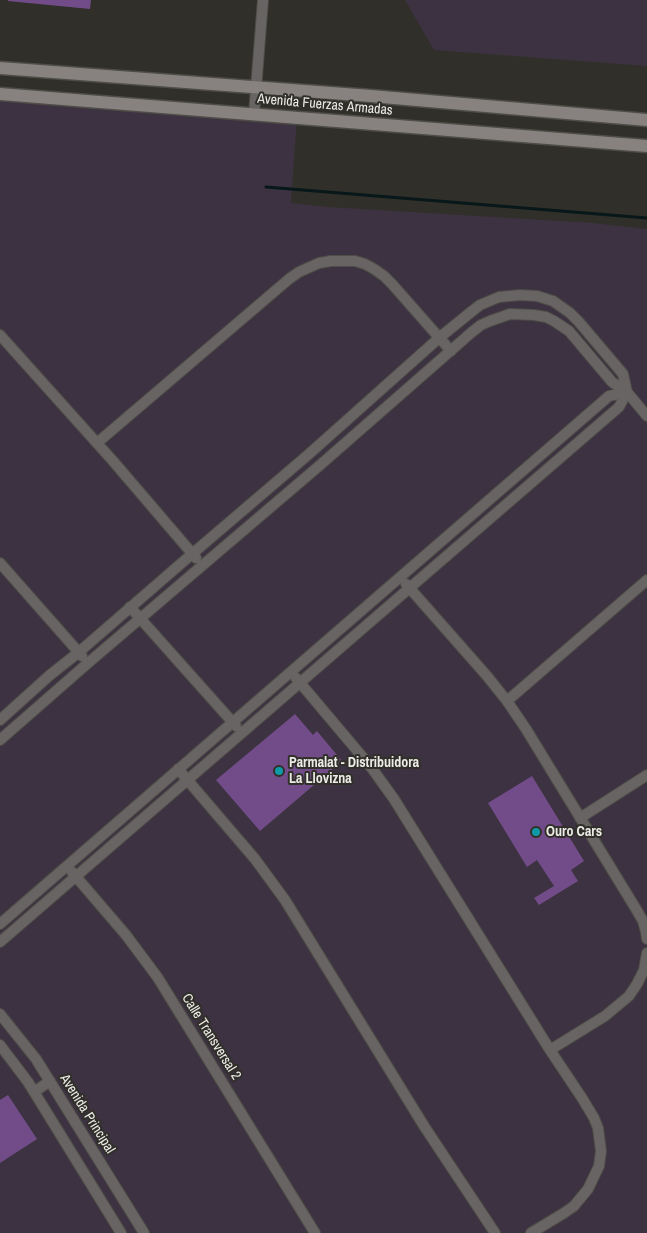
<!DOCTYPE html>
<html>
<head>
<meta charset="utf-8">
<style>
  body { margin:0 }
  canvas { display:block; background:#302f29 }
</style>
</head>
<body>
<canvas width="647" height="1233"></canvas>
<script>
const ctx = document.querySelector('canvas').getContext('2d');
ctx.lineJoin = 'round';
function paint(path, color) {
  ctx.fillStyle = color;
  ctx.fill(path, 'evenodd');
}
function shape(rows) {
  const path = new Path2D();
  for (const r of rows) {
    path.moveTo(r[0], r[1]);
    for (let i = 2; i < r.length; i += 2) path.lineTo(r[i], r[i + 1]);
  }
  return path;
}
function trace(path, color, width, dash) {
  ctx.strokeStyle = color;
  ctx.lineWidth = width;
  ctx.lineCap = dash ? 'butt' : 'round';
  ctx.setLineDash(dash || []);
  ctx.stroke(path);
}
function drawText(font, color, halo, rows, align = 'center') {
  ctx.font = font + ' "Archivo Narrow",sans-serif';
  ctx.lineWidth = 4;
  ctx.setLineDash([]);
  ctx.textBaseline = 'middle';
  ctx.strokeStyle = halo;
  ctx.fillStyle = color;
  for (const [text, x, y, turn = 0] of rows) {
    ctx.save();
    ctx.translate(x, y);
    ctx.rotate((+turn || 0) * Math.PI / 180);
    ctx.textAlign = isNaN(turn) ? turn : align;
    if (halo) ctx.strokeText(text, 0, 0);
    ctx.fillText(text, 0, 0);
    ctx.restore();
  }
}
paint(shape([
  [405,0,647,0,647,66,434,50],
  [0,94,297,118,291,203,328,207,593,223,647,229,647,1233,0,1233]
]), '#3d3241');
trace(shape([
  [266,187,647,218]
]), '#081719', 3);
paint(shape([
  [8,0,91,0,90,9,8,1],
  [295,714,313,735,317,731,342,761,260,831,216,780],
  [532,776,584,861,571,870,578,881,539,905,534,898,554,886,537,860,527,867,488,803],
  [8,1095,37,1139,0,1163,0,1100]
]), '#724c89');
const street = shape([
  [254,114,263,0],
  [0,335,113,461,196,558],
  [97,443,289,279,299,272,319,263,331,261,355,261,365,264,374,269,384,276,392,284,451,351],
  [0,563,82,656],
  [406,584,487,676,507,701,526,729,636,909,643,921,646,932,647,939],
  [130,607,236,726],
  [296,678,371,767,394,799,550,1050,582,1098,594,1118,598,1128,601,1151,599,1166,588,1189,574,1206,564,1213,531,1233],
  [507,701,647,580],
  [0,720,50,675,79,652,192,554,309,454,439,338,471,312,480,305,499,297,520,295,537,296,553,301,570,313,579,322,623,374,627,392,619,407,0,942],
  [0,740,88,663,319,466,472,332,481,325,490,321,510,314,534,315,546,317,554,321,569,331,612,382,627,392,647,416],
  [178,769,255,859,285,900,424,1126,495,1233],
  [580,818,647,775],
  [72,872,126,935,158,978,315,1233],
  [0,924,609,396,627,392],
  [0,1014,36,1059,144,1233],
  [0,1045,28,1082,121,1233],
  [550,1050,605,1016,629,996,637,984,644,970,647,953],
  [34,1092,50,1081]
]);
const secondary = shape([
  [0,68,371,96,647,120],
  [0,94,647,146]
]);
trace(street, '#4e4d47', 12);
trace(secondary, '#4e4d47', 15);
trace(street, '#676463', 10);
trace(secondary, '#878180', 12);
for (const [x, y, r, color] of [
  [279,771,5,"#0f9aa8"],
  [536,832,5,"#0f9aa8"]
]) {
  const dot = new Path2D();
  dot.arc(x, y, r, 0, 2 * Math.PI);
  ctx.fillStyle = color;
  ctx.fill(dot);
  trace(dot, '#302f29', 2);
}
drawText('14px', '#ecebe7', '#302f29', [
  ["Avenida Fuerzas Armadas",325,105,5],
  ["Calle Transversal 2",211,1037,58],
  ["Avenida Principal",87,1114,58]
]);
drawText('bold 14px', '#ecebe7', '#302f29', [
  ["Parmalat - Distribuidora",289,763],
  ["La Llovizna",289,779],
  ["Ouro Cars",546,832]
], 'left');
</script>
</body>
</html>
